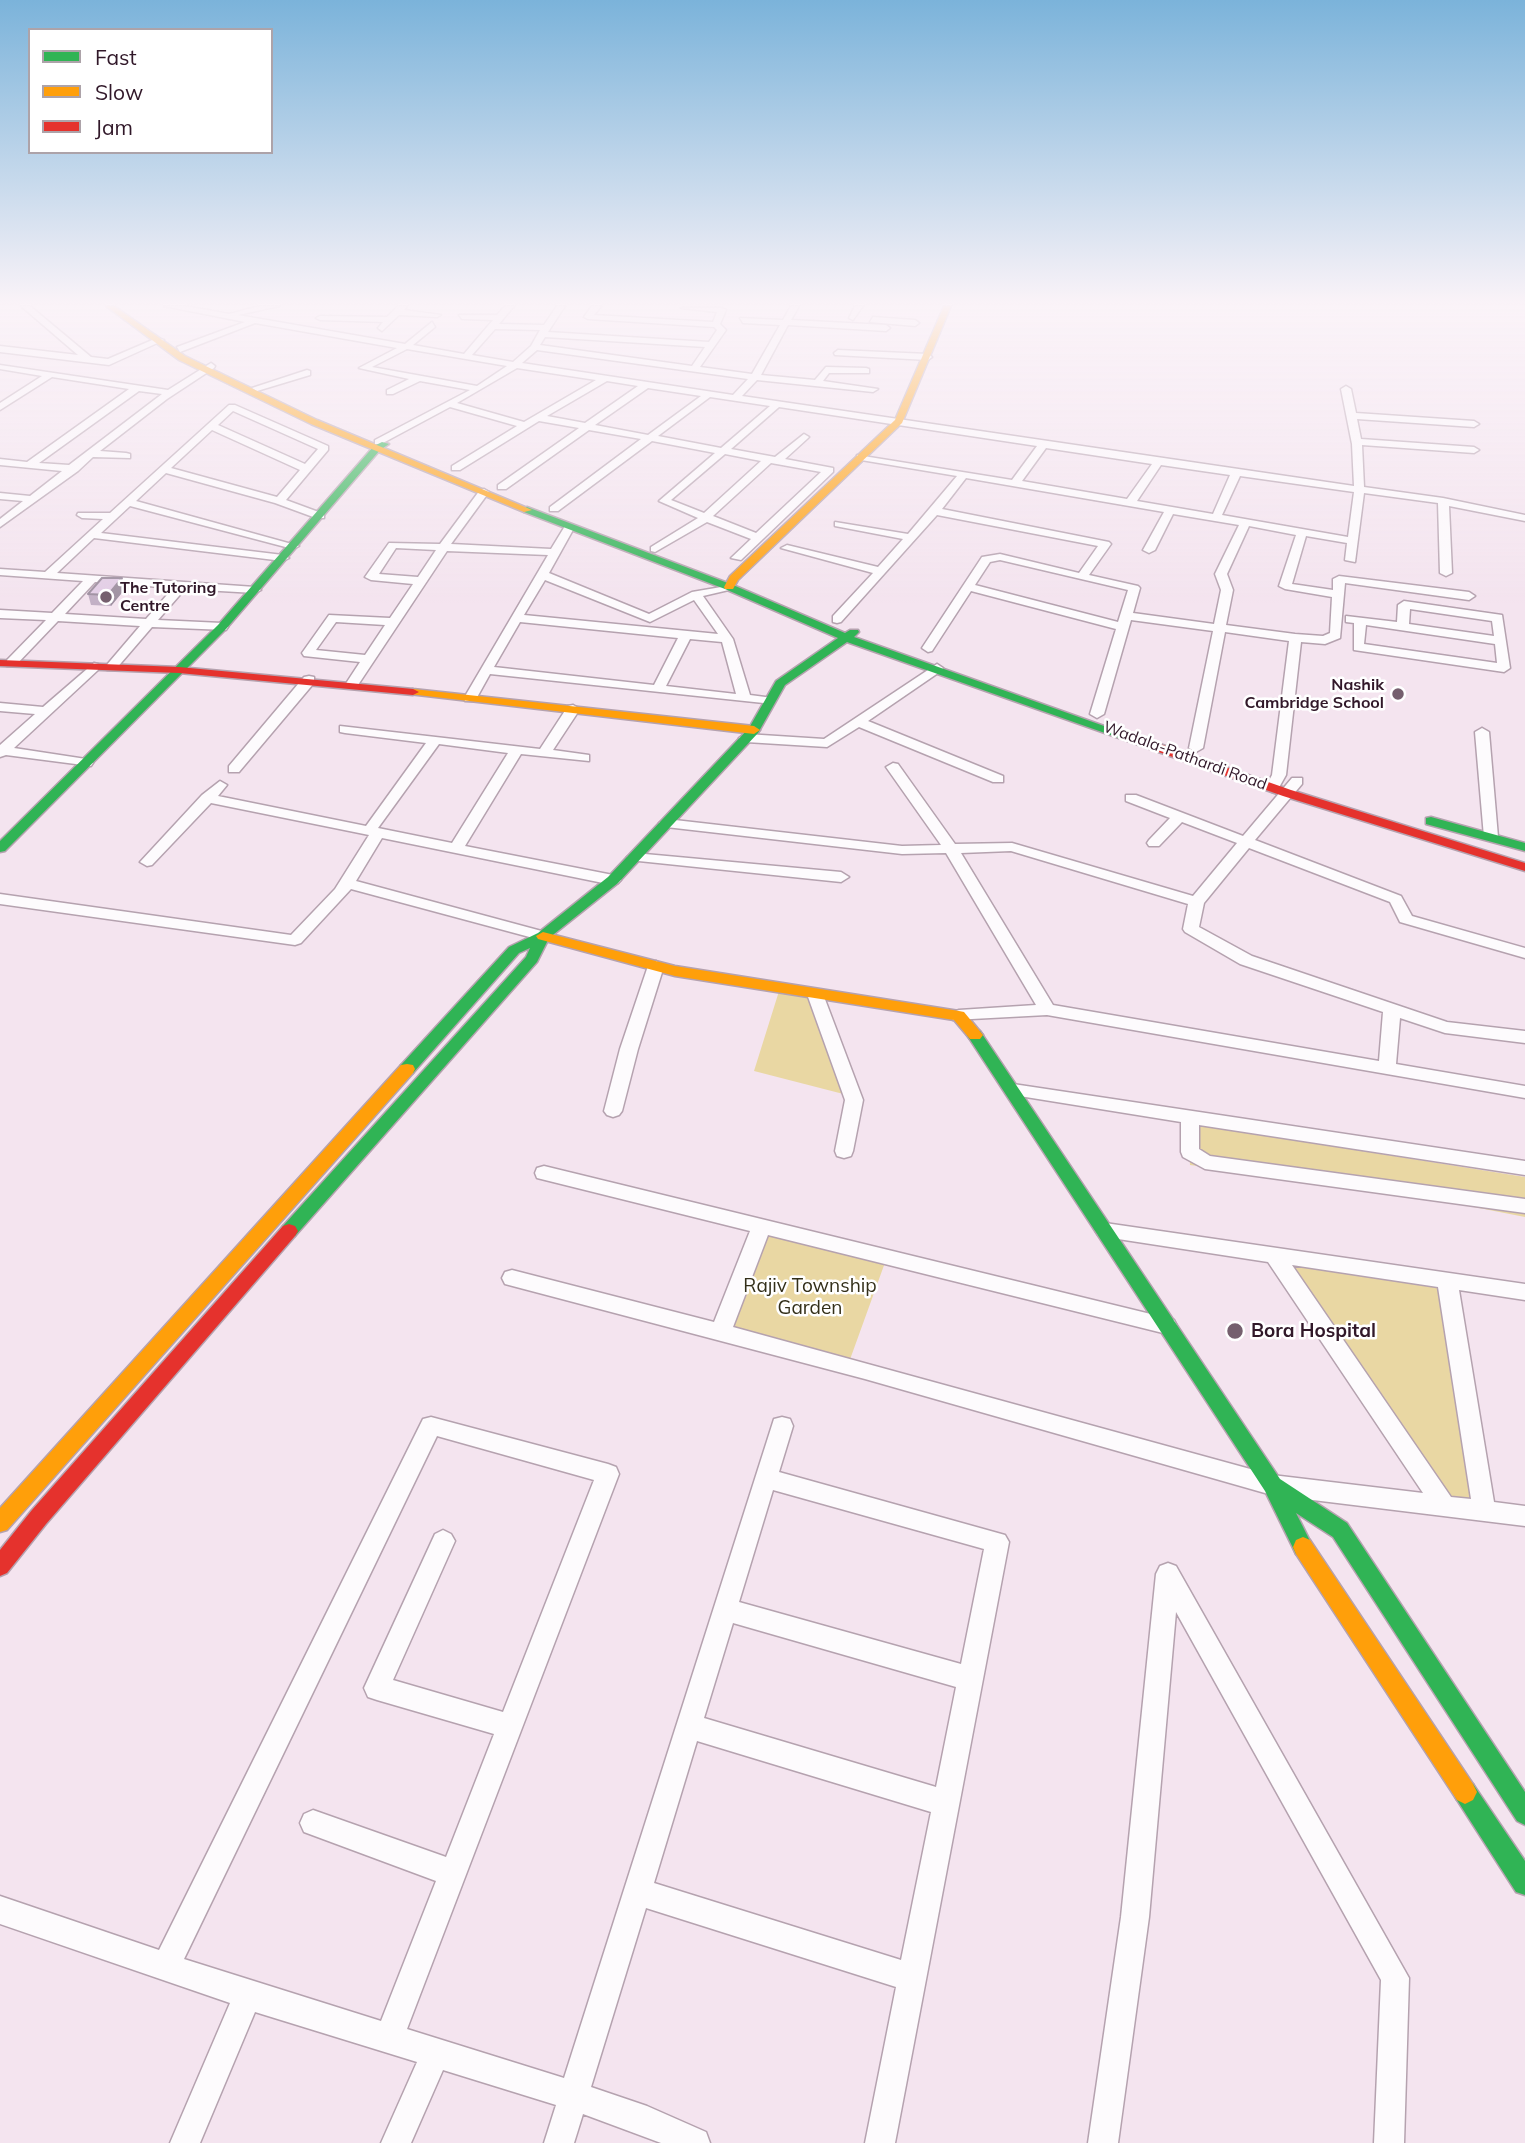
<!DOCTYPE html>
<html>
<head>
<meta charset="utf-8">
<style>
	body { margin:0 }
	#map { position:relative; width:1525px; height:2143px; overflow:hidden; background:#f4e4ef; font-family:Mulish,sans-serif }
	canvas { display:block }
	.legend { position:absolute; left:28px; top:28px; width:245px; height:126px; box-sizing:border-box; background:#fff; border:2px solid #ada3a9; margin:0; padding:9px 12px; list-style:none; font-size:21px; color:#311829 }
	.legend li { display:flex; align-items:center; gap:14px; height:35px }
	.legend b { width:35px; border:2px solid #ada3a9 }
</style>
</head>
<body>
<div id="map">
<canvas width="1525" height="2143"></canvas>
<ul class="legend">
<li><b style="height:9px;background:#30b455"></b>Fast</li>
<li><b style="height:9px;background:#ff9f0a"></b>Slow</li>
<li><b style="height:9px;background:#e5322d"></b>Jam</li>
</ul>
</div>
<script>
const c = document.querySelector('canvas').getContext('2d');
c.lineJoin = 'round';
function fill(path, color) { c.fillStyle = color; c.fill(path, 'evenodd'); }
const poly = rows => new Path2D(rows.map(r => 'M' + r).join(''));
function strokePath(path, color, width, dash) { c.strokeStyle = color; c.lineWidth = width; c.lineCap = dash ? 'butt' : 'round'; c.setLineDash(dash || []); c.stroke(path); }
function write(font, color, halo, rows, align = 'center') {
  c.font = font + ' Mulish,sans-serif'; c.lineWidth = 5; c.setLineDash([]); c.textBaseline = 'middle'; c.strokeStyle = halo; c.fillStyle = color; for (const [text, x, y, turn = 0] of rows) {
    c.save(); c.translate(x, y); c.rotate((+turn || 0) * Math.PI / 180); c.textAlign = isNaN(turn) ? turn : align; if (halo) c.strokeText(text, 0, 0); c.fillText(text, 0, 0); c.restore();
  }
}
fill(poly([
	[780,988,815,994,855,1097,754,1071],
	[1188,1123,1525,1177,1525,1217,1397,1192,1190,1165],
	[762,1226,887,1257,848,1365,721,1332],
	[1275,1256,1447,1281,1484,1511,1444,1505]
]), '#e9d7a3');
const street = poly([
	[21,306,30,306,91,357,108,359,157,338,164,340,109,365,0,352,0,346,78,355,21,306],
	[164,306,185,306,229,314,260,306,279,306,238,315,405,344,432,322,435,327,413,345,464,354,493,320,462,319,459,315,497,315,505,306,514,306,499,324,544,325,557,306,565,306,548,332,709,342,717,330,714,327,588,319,584,317,592,306,601,306,594,315,713,322,717,312,681,308,722,308,726,310,720,324,726,330,700,367,752,374,780,325,743,323,740,318,783,320,791,306,799,306,791,320,886,325,890,328,886,331,788,325,761,375,815,380,826,367,866,368,869,369,869,373,829,373,823,381,878,389,873,392,757,380,742,396,1354,486,1352,444,1341,389,1346,386,1351,389,1356,413,1474,421,1479,424,1474,427,1357,419,1361,439,1474,447,1479,450,1474,453,1362,445,1364,487,1443,498,1525,515,1525,521,1449,506,1452,573,1446,576,1440,573,1438,503,1364,493,1355,562,1345,560,1347,543,1306,536,1292,584,1333,590,1333,579,1339,576,1469,592,1475,596,1469,600,1345,583,1340,638,1325,644,1301,642,1286,775,1277,791,1272,792,1265,788,1272,775,1289,641,1225,632,1203,748,1196,752,1189,748,1213,631,1131,620,1104,714,1097,718,1090,714,1116,629,971,591,932,651,928,652,922,648,982,557,1000,554,1079,573,1098,546,937,515,841,622,837,623,833,622,833,616,873,573,781,548,787,545,878,567,903,539,835,526,835,522,908,534,957,476,861,460,857,459,857,455,1012,480,1037,446,779,407,731,449,775,457,804,434,809,437,807,439,785,459,833,468,833,472,741,560,731,558,751,539,707,522,655,552,651,551,651,547,698,518,659,501,715,453,652,441,558,511,550,511,550,507,641,439,589,430,506,489,498,489,498,485,579,428,539,421,460,470,452,470,452,466,517,426,450,407,381,444,375,444,375,440,470,390,420,381,393,394,387,394,387,390,409,379,359,368,397,348,255,323,180,352,177,347,245,322,164,306],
	[495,329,540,330,531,346,513,362,472,355,495,329],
	[545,337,705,347,692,366,540,345,545,337],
	[407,349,507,366,477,386,372,367,407,349],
	[537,350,748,379,733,395,522,363,537,350],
	[517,368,596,380,524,422,457,403,517,368],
	[607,381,638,386,585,423,547,416,607,381],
	[648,388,701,396,648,435,595,425,648,388],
	[710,397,770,406,721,448,658,436,710,397],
	[1046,448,1152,464,1127,499,1022,481,1046,448],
	[725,454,761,461,704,513,671,500,725,454],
	[771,463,821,472,756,533,713,516,771,463],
	[1161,465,1230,475,1213,514,1137,501,1161,465],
	[1240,476,1354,492,1348,537,1222,515,1240,476],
	[966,478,1164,512,1143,550,1149,553,1155,550,1173,514,1239,525,1215,574,1221,590,1214,624,1133,613,1140,588,1138,586,1089,575,1111,544,1109,542,942,509,966,478],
	[1249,526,1296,535,1279,586,1285,589,1332,597,1330,633,1323,636,1295,634,1226,625,1233,590,1227,574,1249,526],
	[1000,560,1128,590,1118,622,975,585,990,562,1000,560],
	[398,306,407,306,404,310,441,315,437,317,399,315,382,331,378,328,383,322,320,320,316,318,320,316,387,317,398,306],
	[855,306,863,306,853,320,849,318,855,306],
	[873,317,915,320,919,323,915,326,870,322,873,317],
	[838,350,928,354,932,357,928,360,835,355,834,353,838,350],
	[211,363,215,366,214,368,167,399,100,451,126,453,130,454,130,458,93,457,78,471,0,527,0,519,23,501,0,499,0,493,30,496,62,471,0,465,0,459,27,462,129,389,52,377,0,410,0,403,42,376,0,369,0,365,168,390,211,363],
	[139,391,162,394,69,465,39,463,139,391],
	[307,370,310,371,310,375,257,391,252,388,307,370],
	[229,405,235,405,328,446,328,450,286,500,324,514,324,518,316,518,275,503,166,473,136,501,299,546,293,549,130,506,101,533,283,555,289,558,283,561,94,538,57,573,255,587,261,590,255,593,185,589,158,620,222,623,228,627,226,630,152,627,115,670,107,670,105,667,140,626,58,621,15,666,7,666,7,660,46,620,0,618,0,610,52,613,83,581,0,575,0,569,45,572,103,519,82,518,77,515,78,513,110,513,229,405],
	[233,411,318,449,305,464,218,425,233,411],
	[212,430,300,470,277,497,171,468,212,430],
	[95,582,173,588,146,619,65,614,95,582],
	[484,489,489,492,451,544,551,549,565,526,573,526,574,528,549,573,649,614,692,592,733,585,733,589,703,596,733,639,750,695,773,698,773,704,490,674,475,701,465,701,464,698,548,555,447,551,356,688,346,688,345,685,360,662,304,656,302,653,329,615,390,618,413,584,371,580,365,577,389,543,440,544,480,490,484,489],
	[396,548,436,550,418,577,379,574,396,548],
	[545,580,650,622,694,600,718,634,524,615,545,580],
	[336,622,385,625,365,655,316,650,336,622],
	[520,622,678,638,654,685,494,667,520,622],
	[690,639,722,642,736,694,666,686,690,639],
	[1404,601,1502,615,1510,668,1504,672,1354,650,1354,623,1346,622,1346,616,1397,622,1398,605,1404,601],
	[1410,609,1492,621,1494,636,1409,624,1410,609],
	[1366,625,1495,644,1497,663,1364,644,1366,625],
	[94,663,98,664,98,670,14,748,86,759,93,763,91,766,6,755,0,757,0,745,35,714,0,711,0,703,43,707,94,663],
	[937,664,943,668,941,671,868,721,1003,776,1003,782,993,782,859,727,827,747,746,742,739,738,746,734,824,739,937,664],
	[309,676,314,677,314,683,239,772,229,772,229,766,304,677,309,676],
	[573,705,580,709,553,750,589,755,589,761,521,754,465,846,613,875,618,877,621,880,618,883,613,885,382,838,356,881,549,933,551,936,549,939,537,939,351,889,301,943,295,945,0,904,0,894,291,935,335,889,369,835,211,803,152,865,147,866,140,862,202,795,220,781,227,785,218,796,366,826,426,743,345,733,340,732,340,726,540,749,568,706,573,705],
	[439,744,508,753,452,843,378,828,439,744],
	[1482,728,1489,732,1498,837,1491,841,1484,837,1475,732,1482,728],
	[893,763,898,764,955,844,1012,843,1193,896,1237,843,1182,822,1159,846,1149,846,1147,843,1149,840,1170,818,1126,801,1126,795,1136,795,1243,836,1292,778,1302,778,1302,784,1255,840,1401,896,1412,916,1525,948,1525,958,1400,922,1390,902,1249,848,1204,903,1199,927,1252,956,1447,1022,1525,1031,1525,1043,1445,1033,1400,1018,1396,1064,1525,1086,1525,1098,1047,1015,953,1020,951,1016,953,1012,959,1010,1036,1005,946,853,902,854,666,827,659,823,666,819,902,846,941,845,886,767,893,763],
	[1011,851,1188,904,1183,929,1185,932,1240,964,1383,1012,1379,1061,1053,1005,961,853,1011,851],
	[634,853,841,872,849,877,841,882,629,860,627,857,634,853],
	[656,961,664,966,638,1049,622,1111,619,1115,613,1117,607,1115,604,1111,620,1049,648,966,656,961],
	[815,989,823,994,863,1100,853,1151,851,1156,844,1158,837,1156,835,1151,845,1100,807,994,815,989],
	[1013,1084,1525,1161,1525,1175,1199,1125,1199,1149,1210,1156,1525,1199,1525,1213,1205,1169,1183,1157,1181,1152,1181,1122,1007,1094,1004,1090,1007,1086,1013,1084],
	[544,1166,1167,1318,1174,1320,1177,1326,1174,1332,1167,1334,768,1235,733,1327,1272,1475,1423,1493,1268,1262,1105,1237,1098,1235,1095,1230,1098,1225,1105,1223,1525,1284,1525,1300,1459,1290,1494,1502,1525,1506,1525,1526,1272,1495,865,1379,505,1284,502,1278,505,1272,512,1270,714,1322,750,1231,537,1178,535,1173,537,1168,544,1166],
	[1292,1265,1438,1287,1471,1499,1451,1497,1292,1265],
	[431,1417,608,1464,616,1467,619,1474,407,2029,564,2078,774,1419,782,1417,790,1419,793,1426,779,1472,1005,1535,1009,1542,895,2143,865,2143,896,1987,646,1908,591,2087,647,2106,706,2132,710,2143,661,2143,583,2114,574,2143,544,2143,556,2105,443,2070,411,2143,381,2143,417,2062,255,2012,200,2143,170,2143,230,2003,0,1924,0,1896,159,1950,423,1419,431,1417],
	[437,1436,594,1480,503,1712,393,1680,455,1541,451,1534,443,1530,435,1534,364,1688,368,1697,377,1700,494,1734,446,1857,313,1810,304,1814,300,1823,304,1832,436,1881,381,2021,184,1959,437,1436],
	[773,1490,984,1549,961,1664,739,1602,773,1490],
	[733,1623,956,1687,936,1787,704,1718,733,1623],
	[697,1741,931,1812,901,1960,654,1883,697,1741],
	[1168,1563,1176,1566,1409,1978,1404,2143,1374,2143,1381,1980,1176,1612,1149,1917,1118,2143,1088,2143,1121,1917,1156,1574,1160,1566,1168,1563]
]);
const fast = poly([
	[382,442,389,444,380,450,226,629,5,851,0,852,0,841,218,625,374,446,382,442],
	[527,507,733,585,845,633,850,630,858,630,859,632,854,637,1163,747,1161,750,1153,750,847,642,785,685,758,733,618,883,549,938,537,962,295,1236,283,1236,280,1231,283,1226,526,957,530,948,519,953,413,1073,401,1073,399,1069,401,1065,509,947,538,933,608,877,749,728,776,681,838,638,725,589,524,512,522,510,527,507],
	[1431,817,1525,843,1525,851,1426,824,1426,818,1431,817],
	[975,1030,980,1031,1280,1479,1347,1523,1525,1792,1525,1825,1517,1821,1333,1537,1296,1513,1313,1547,1310,1554,1303,1557,1296,1554,1265,1491,967,1035,975,1030],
	[1465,1780,1473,1784,1525,1861,1525,1895,1516,1892,1457,1800,1453,1792,1457,1784,1465,1780]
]);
const slow = poly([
	[106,306,114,306,185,356,317,420,532,510,524,512,311,424,179,360,106,306],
	[944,306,951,306,902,423,738,580,733,589,725,589,724,587,730,576,895,420,944,306],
	[413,689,754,726,760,730,754,734,409,694,409,690,413,689],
	[543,932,675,966,959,1011,964,1012,983,1035,980,1039,970,1039,954,1020,675,976,538,939,536,936,543,932],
	[407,1064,413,1065,415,1069,413,1073,7,1530,0,1532,0,1508,401,1065,407,1064],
	[1303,1537,1310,1540,1473,1784,1477,1792,1473,1800,1465,1804,1457,1800,1296,1554,1293,1547,1296,1540,1303,1537]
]);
const jam = poly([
	[0,660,179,667,413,689,419,692,413,695,179,673,0,666,0,660],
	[1157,743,1291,790,1525,863,1525,871,1283,796,1153,750,1153,744,1157,743],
	[289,1224,295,1226,298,1231,295,1236,46,1524,7,1573,0,1576,0,1550,32,1510,283,1226,289,1224]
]);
strokePath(street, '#b5a2af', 3);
strokePath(fast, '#b5a2af', 3);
strokePath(slow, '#b5a2af', 3);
strokePath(jam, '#b5a2af', 3);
fill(street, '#fdfbfd');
fill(fast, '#30b455');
fill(slow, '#ff9f0a');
fill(jam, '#e5322d');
fill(poly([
	[125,589,111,606,91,605,88,594]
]), '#c2b0c5');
fill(poly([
	[122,578,125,589,111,606,108,595]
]), '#9e90a0');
const building = poly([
	[102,578,122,578,108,595,88,594,102,578]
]);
fill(building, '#e2cde5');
strokePath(building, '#9e90a0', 2);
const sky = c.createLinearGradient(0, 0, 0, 606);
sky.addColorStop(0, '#7bb3da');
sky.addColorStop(0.5, '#faf3f8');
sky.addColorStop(1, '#faf3f800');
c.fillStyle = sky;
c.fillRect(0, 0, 1525, 606);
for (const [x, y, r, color] of [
	[106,597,7,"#755f6e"],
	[1398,694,7,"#755f6e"],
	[1235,1331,9,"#755f6e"]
]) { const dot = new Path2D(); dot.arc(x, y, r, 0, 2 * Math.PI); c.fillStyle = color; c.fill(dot); strokePath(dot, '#fff', 2.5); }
write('bold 16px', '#311829', '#fff', [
	["The Tutoring",120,588],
	["Centre",120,606],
	["Nashik",1384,685,"right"],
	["Cambridge School",1384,703,"right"]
], 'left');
write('16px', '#311829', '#fff', [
	["Wadala-Pathardi Road",1185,756,20]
]);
write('19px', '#332f19', '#fff', [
	["Rajiv Township",810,1286],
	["Garden",810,1308]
]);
write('bold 19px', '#311829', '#fff', [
	["Bora Hospital",1251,1331]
], 'left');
</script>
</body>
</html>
